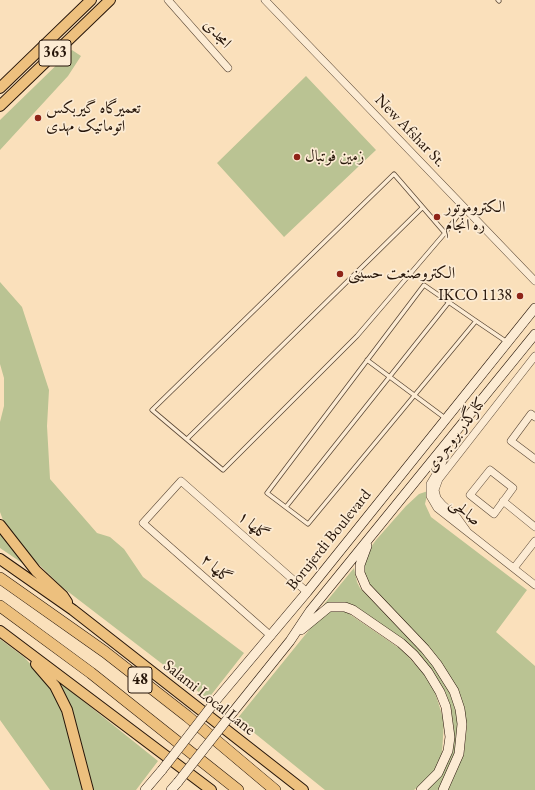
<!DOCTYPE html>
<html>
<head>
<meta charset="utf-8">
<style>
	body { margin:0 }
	canvas { display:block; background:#fae0bb }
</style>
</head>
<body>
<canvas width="535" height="790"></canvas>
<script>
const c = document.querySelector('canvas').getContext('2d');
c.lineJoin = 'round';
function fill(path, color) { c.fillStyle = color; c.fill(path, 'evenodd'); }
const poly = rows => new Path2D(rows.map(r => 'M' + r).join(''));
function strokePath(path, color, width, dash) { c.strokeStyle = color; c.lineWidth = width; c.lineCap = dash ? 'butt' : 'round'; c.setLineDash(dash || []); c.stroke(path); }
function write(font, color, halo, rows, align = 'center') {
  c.font = font + ' "EB Garamond",Amiri,serif'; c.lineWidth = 3.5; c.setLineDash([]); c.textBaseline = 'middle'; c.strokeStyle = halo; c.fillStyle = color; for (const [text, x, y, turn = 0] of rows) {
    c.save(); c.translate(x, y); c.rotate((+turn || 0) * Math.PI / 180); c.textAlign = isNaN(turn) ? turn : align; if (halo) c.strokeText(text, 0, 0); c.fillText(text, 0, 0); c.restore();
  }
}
fill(poly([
	[72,50,81,56,68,76,0,150,0,120],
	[306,76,376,150,284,237,217,163],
	[0,282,22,307,49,390,47,426,50,479,97,533,110,537,124,549,143,577,244,653,208,699,62,587,19,545,3,520,0,512,0,422,4,406,4,378,0,364],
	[428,491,425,504,431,517,527,590,496,632,535,666,535,790,448,790,464,753,467,725,464,710,440,661,414,631,371,589,363,571,366,554,376,540,406,506,419,494],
	[0,533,12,549,31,569,0,548],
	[354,568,357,582,360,588,426,655,445,682,452,699,458,720,455,755,439,790,426,790,454,738,454,729,451,710,442,687,434,674,410,645,358,608,351,604,335,602,321,608],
	[330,611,345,611,402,650,426,676,434,689,444,721,442,753,440,762,433,773,414,790,325,790,237,719,318,619],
	[0,639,24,657,35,669,48,683,61,703,85,790,50,790,0,720],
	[52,676,158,761,136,790,91,790]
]), '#bac393');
const service = poly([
	[498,0,499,1],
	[445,233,394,174,152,410,223,470,357,336,445,233,464,207],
	[476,321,308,524,267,493,424,285,476,321,507,342],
	[367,360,445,418],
	[187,439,422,208],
	[286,507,449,302]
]);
const minor = poly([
	[168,0,228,68],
	[265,0,535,281],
	[535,417,531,414,511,441,535,459],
	[450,441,442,464,430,484,430,496,437,508,535,585],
	[490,470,513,488,494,514,470,495,490,470],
	[503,501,535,527],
	[467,531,457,517,443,505,437,498,435,490,439,479,535,356],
	[514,568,535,541],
	[271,636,143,523,181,481,307,592]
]);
const secondary = poly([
	[367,546,360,565,360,573,366,587,425,649,437,664,454,691,460,709,462,724,459,754,443,790],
	[301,630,329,607,345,607,353,610,401,643,414,655,428,672,440,692,446,707,450,737,448,751,438,773,421,790],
	[217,699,307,592,535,308],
	[233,712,290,641,310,611,535,334],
	[145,790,162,770],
	[171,790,178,782]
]);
const primary = poly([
	[0,88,91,0],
	[0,106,110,0],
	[0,525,36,571,63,596,67,602],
	[0,559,73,610,303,790],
	[0,631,211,790],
	[36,664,55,686,67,710,88,790]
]);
const trunk = poly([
	[0,578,105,652,187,716,275,790],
	[0,606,91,673,238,790]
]);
strokePath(service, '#5b4836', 5);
strokePath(minor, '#5b4836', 8);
strokePath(secondary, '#261509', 10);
strokePath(primary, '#261509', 12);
strokePath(trunk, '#261509', 12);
strokePath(service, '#fcebd3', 3.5);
strokePath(minor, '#fcebd3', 7);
strokePath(secondary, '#fcebd3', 9);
strokePath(primary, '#edc07e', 10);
strokePath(trunk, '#edc07e', 11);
const secondaryBridge = poly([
	[162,770,217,699],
	[178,782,233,712]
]);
strokePath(secondaryBridge, '#261509', 10, []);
strokePath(secondaryBridge, '#fcebd3', 9);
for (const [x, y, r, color] of [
	[38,118,4,"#8f2418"],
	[297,157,4,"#8f2418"],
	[437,217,4,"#8f2418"],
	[340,274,4,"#8f2418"],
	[520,296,4,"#8f2418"]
]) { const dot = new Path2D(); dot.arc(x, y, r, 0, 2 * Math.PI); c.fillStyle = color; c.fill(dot); strokePath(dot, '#fcebd3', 1.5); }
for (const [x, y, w] of [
	[55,53,32],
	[140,680,24]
]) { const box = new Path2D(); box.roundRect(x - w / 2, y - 13, w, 26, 3); c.fillStyle = '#fcebd3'; c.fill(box); strokePath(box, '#261509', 1); }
write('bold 15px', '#261509', null, [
	["363",55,53],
	["48",140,680]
]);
write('16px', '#261509', '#fcebd3', [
	["امجدی",217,34,48],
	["New Afshar St.",410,131,46],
	["کنارگذر بروجردی",456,435,-53],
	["صالحی",465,512,39],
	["گلها ۱",253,526,41],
	["Borujerdi Boulevard",329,540,-51],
	["گلها ۲",216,569,42],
	["Salami Local Lane",209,698,38]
]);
write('16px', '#261509', '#fcebd3', [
	["تعمیرگاه گیربکس",46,109],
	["اتوماتیک مهدی",46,127],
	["زمین فوتبال",305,157],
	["الکتروموتور",445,208],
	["ره انجام",445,226],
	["الکتروصنعت حسینی",348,274],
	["IKCO 1138",512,296,"right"]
], 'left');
</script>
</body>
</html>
